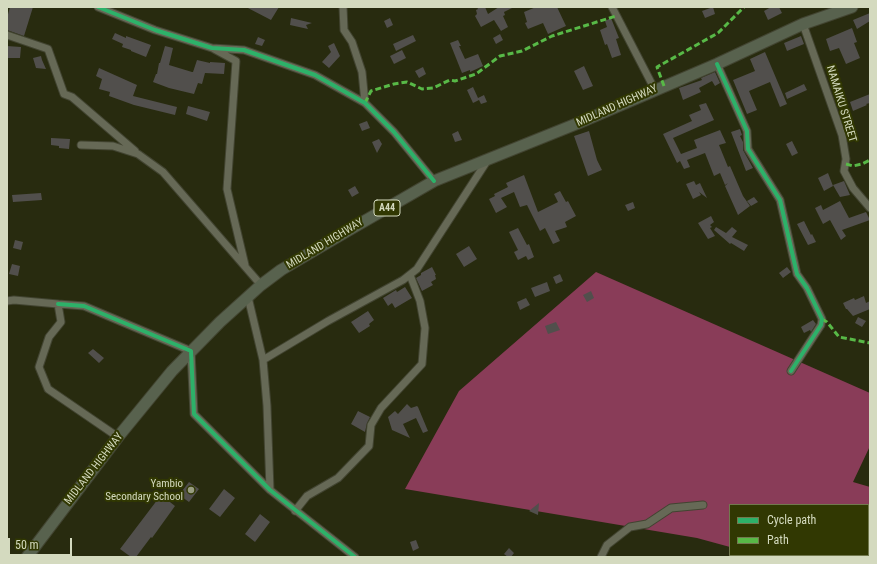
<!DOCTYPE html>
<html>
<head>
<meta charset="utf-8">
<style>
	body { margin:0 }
	#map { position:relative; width:877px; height:564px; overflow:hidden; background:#282b0f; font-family:"Roboto Condensed",sans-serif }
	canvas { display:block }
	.frame { position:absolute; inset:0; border:8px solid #d4dabf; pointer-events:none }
	.legend { position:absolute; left:729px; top:504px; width:140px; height:52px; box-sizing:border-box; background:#313802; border:1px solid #72794e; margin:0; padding:5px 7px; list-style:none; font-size:12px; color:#d4dabf }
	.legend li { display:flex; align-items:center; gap:8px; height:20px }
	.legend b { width:20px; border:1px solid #72794e }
	.scale { position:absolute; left:8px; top:538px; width:64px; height:18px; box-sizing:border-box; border:2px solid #d4dabf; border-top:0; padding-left:5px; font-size:12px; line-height:14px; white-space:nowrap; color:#d4dabf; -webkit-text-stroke:3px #313802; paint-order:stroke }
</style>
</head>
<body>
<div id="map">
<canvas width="877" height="564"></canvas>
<div class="frame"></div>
<ul class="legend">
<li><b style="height:5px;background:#2db169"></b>Cycle path</li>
<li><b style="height:5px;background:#58b947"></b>Path</li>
</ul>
<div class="scale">50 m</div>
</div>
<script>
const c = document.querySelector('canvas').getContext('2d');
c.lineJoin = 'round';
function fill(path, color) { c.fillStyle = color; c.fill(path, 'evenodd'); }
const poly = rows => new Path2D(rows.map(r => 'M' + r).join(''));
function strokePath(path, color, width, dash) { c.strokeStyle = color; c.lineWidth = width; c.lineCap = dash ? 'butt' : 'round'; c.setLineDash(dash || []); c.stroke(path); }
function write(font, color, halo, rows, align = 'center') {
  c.font = font + ' "Roboto Condensed",sans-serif'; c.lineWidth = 4; c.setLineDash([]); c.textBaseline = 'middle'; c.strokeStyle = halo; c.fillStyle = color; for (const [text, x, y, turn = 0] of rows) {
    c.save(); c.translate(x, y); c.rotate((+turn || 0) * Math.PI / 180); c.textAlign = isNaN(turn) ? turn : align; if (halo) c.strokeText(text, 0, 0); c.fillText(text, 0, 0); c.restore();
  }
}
fill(poly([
	[596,272,870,393,870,446,853,482,870,487,870,557,768,557,761,555,868,555,868,505,730,505,730,547,697,538,405,489,459,391]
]), '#893c58');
fill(poly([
	[10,7,33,7,24,36,7,30,7,18],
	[246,7,279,7,271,20],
	[477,7,485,7,488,14,499,7,514,7,504,12,505,15,503,16,508,27,501,31,494,20,481,27,475,16,477,14,476,10,478,9],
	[536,7,557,7,566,26,548,34,543,23,528,29,525,23,527,22,524,12],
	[713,7,715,14,705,18,702,11],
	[771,7,779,7,782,13,768,20,764,11],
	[870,13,870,21,857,29,853,20],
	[291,18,312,23,306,25,308,29,290,25],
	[390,18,393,25,387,28,384,21],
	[611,18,619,38,616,39,621,55,612,58,607,44,605,45,600,30,607,27,605,21],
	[852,28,857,42,854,43,860,58,846,64,839,48,830,51,826,39],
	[115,33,126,38,126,36,151,45,146,57,131,51,131,50,122,47,123,44,112,39],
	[500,34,503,40,496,44,493,38],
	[413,35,416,41,396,51,393,44],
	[801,36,804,44,787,51,784,43],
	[258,37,265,40,262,46,255,44],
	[458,40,461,46,459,46,465,59,478,54,483,66,470,72,470,70,462,73,450,43],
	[334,43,340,56,329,68,322,62,331,52,328,46],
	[7,46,21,47,20,58,7,58],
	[165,46,173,48,169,65,192,72,193,72,197,60,210,63,210,62,225,63,224,74,205,73,202,84,198,83,194,94,169,88,153,82,156,74,157,74,159,63,160,63],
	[402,50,406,58,394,64,390,56],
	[765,52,787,104,780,107,770,82,749,91,757,110,747,114,733,80,755,71,750,59],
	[41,56,42,60,46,69,36,68,33,58],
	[584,66,593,86,583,90,574,71],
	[423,67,426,74,419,78,415,71],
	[99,68,137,85,133,96,177,107,175,115,134,105,109,96,110,92,99,89,102,79,96,76],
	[715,72,720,83,715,86,712,81,699,88,701,92,683,100,679,88,702,80,701,78],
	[804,84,807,90,787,99,785,93],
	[473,87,478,98,484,95,487,102,481,104,479,100,473,103,467,90],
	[870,94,870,103,866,104,867,105,853,111,850,102],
	[706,103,714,120,673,138,681,154,697,148,694,140,720,130,726,143,719,145,728,167,730,166,743,196,750,206,738,215,725,186,728,183,725,185,720,173,714,176,705,153,687,160,690,167,684,169,680,161,677,163,663,134,692,121,689,115,701,110,699,105],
	[188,106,210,112,207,121,186,114],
	[367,121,370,128,362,131,359,124],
	[740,129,742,135,740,136,743,142,743,150,753,168,746,171,731,132],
	[458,131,462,140,455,142,452,134],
	[589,131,597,160,602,170,588,176,574,136],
	[51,138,70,139,69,149,59,148,59,146,51,145],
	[379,139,382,144,377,153,372,142],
	[792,141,798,153,792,156,786,144],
	[828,173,833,186,824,191,818,178],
	[524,175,538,212,558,202,554,194,560,191,566,202,568,201,576,216,565,222,567,227,555,231,560,241,553,244,545,228,540,231,527,205,520,207,514,192,501,198,507,207,496,213,489,199,495,196,494,194,508,187,506,183],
	[694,181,696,185,700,183,707,198,699,192,701,195,693,199,686,184],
	[844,181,850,195,840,197,833,185],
	[355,186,359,193,352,197,348,190],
	[41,193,42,200,13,202,12,195],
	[754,197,758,202,751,206,747,201],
	[840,201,849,218,866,212,870,220,842,230,846,236,841,240,830,220,823,224,815,208,821,205,823,210],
	[633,202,635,208,628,211,625,205],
	[711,216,714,222,710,225,712,227,710,228,715,236,708,239,698,223],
	[804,221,811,235,812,234,816,242,808,245,797,224],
	[716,227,726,233,732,227,737,231,732,237,748,245,744,251,731,243,730,244,714,230],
	[518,228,527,245,529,244,534,257,528,260,526,256,518,260,514,252,518,250,509,232],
	[15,240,23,242,21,250,13,248],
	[469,246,477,259,464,267,456,254],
	[12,264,20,266,18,276,9,274],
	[432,267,436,275,435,275,436,279,431,282,433,285,422,291,416,278,421,275,421,273],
	[787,267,791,272,783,278,779,273],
	[560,274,563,281,556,284,553,277],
	[547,282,550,291,535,297,531,288],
	[405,287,412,298,395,308,392,303,388,306,383,298,396,290,397,292],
	[591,291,594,298,587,302,583,295],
	[864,296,866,303,870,301,870,309,853,316,847,309,846,309,843,303,854,298,855,300],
	[526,298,530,305,520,310,517,302],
	[368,311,374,320,369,324,370,326,359,333,351,322],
	[858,317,866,321,862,327,855,323],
	[813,320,816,324,811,332,810,330,804,333,801,327],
	[556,322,560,330,548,334,545,326],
	[93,349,104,358,99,363,88,353],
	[407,404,411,408,417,406,418,407,428,431,423,433,416,418,403,424,410,438,392,430,388,417,395,411,398,414],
	[358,411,370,417,367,423,365,432,351,424],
	[189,482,199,489,189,502,179,495],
	[224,489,235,498,220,517,209,509],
	[161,495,175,506,152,538,151,537,136,557,131,557,120,549],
	[539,503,538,515,529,511],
	[260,514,270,522,255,542,245,534],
	[416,540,419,548,413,551,410,542],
	[509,548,514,553,511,557,508,557,504,554]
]), '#514f4c');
const minor = poly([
	[98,7,155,30,212,48,244,50,315,75,365,103,394,132,434,181],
	[343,7,344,30,352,42,362,72,365,103],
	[612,7,655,90],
	[803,24,842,135,846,159,844,171,853,188,870,208],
	[7,35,48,49,64,94,72,97,135,151],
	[214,49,236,61,227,189,245,265],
	[717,64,747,131,748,149,780,200,797,274,807,288,822,319,821,325,791,371],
	[81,145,113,146,138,154,163,172,261,285],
	[248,297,263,360,328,321,403,280,417,269,487,161],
	[7,301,14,300,58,304,61,322,49,337,39,367,48,389,118,437],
	[58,304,84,306,191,351,194,414,270,490,355,557],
	[263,360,267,406,270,490],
	[295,511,307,496,338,478,369,446,371,425,381,408,422,364,425,328,420,301,410,275],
	[601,557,607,545,630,527,647,524,671,508,703,505]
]);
const primary = poly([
	[27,557,118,437,172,371,220,322,261,285,281,270,349,230,434,181,581,122,717,64,803,24,852,7]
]);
strokePath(minor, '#424431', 9);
strokePath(primary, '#424431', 13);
strokePath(minor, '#666956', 7);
strokePath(primary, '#58624e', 11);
strokePath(poly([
	[664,86,657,67,718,33,744,7],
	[365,103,371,91,394,84,407,82,422,89,433,88,450,80,455,81,476,74,500,56,522,51,552,36,616,16],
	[846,164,853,166,862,164,870,160],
	[822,319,827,322,839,337,870,343]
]), '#58b947', 3, [6, 3]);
strokePath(poly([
	[98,7,155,30,212,48,244,50,315,75,365,103,394,132,434,181],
	[717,64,747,131,748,149,780,200,797,274,807,288,822,319,821,325,791,371],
	[58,304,84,306,191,351,194,414,270,490,355,557]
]), '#2db169', 4);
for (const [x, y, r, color] of [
	[191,490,4,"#989d81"]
]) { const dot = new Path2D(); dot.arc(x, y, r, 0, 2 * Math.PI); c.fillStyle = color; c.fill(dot); strokePath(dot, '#313802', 1.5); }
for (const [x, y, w] of [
	[387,208,26]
]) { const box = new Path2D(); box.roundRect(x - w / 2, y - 8, w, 16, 3); c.fillStyle = '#313802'; c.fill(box); strokePath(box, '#d4dabf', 1); }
write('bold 10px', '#d4dabf', null, [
	["A44",387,208]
]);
write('11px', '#d4dabf', '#313802', [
	["NAMAIKU STREET",841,104,73],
	["MIDLAND HIGHWAY",617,106,-24],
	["MIDLAND HIGHWAY",325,244,-31],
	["MIDLAND HIGHWAY",94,469,-52]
]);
write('11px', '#d4dabf', '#313802', [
	["Yambio",183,484],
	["Secondary School",183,497]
], 'right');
</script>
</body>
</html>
